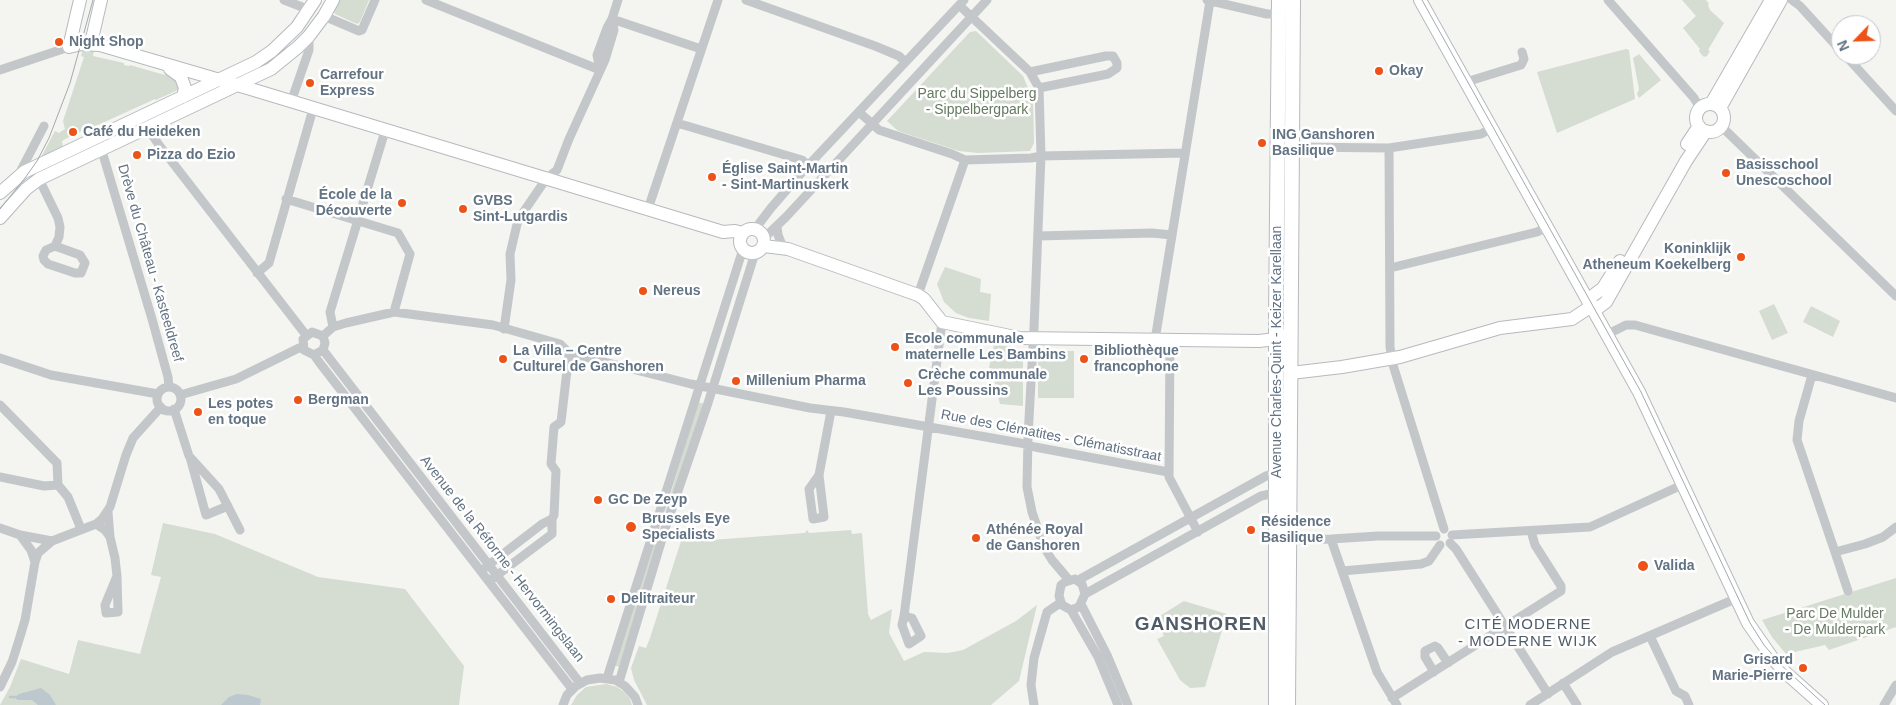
<!DOCTYPE html>
<html>
<head>
<meta charset="utf-8">
<style>
	body { margin:0 }
	#map { position:relative; width:1896px; height:705px; overflow:hidden; background:#f4f5f0; font-family:Arial,sans-serif }
	canvas { display:block }
	.north { position:absolute; left:1831px; top:15px; width:50px; height:50px; box-sizing:border-box; background:#fff; border:1px solid #c0c7cd; border-radius:50%; rotate:246deg; font-size:14px; font-weight:700; line-height:20px; text-align:center; color:#627383 }
	.north::after { content:''; display:block; margin:auto; width:18px; height:22px; background:#ed5218; clip-path:polygon(50% 0,100% 100%,50% 72%,0 100%) }
</style>
</head>
<body>
<div id="map">
<canvas width="1896" height="705"></canvas>
<div class="north">N</div>
</div>
<script>
const c = document.querySelector('canvas').getContext('2d');
c.lineJoin = 'round';
function fill(path, color) { c.fillStyle = color; c.fill(path, 'evenodd'); }
const poly = rows => new Path2D(rows.map(r => 'M' + r).join(''));
function strokePath(path, color, width, dash) { c.strokeStyle = color; c.lineWidth = width; c.lineCap = dash ? 'butt' : 'round'; c.setLineDash(dash || []); c.stroke(path); }
function write(font, color, halo, rows, align = 'center') {
  c.font = font + ' Arial,sans-serif'; c.lineWidth = 5; c.setLineDash([]); c.textBaseline = 'middle'; c.strokeStyle = halo; c.fillStyle = color; for (const [text, x, y, turn = 0] of rows) {
    c.save(); c.translate(x, y); c.rotate((+turn || 0) * Math.PI / 180); c.textAlign = isNaN(turn) ? turn : align; if (halo) c.strokeText(text, 0, 0); c.fillText(text, 0, 0); c.restore();
  }
}
fill(poly([
	[339,0,369,0,360,22,357,24,335,14,334,10],
	[1682,0,1706,0,1709,4,1708,5,1710,10,1724,23,1708,50,1710,51,1707,56,1704,57,1701,54,1699,51,1700,49,1683,28,1696,16],
	[976,31,1023,76,1033,100,1034,143,1030,151,978,153,959,151,898,131,887,121,970,32],
	[83,49,94,50,93,56,124,63,124,65,129,66,130,65,165,75,166,73,176,79,180,89,156,100,155,99,98,125,76,133,62,141,63,147,39,161,55,131,59,133,65,129,63,121,84,57,81,56],
	[1626,49,1629,50,1635,99,1557,133,1537,72],
	[1639,54,1661,80,1639,98,1637,94,1639,89,1633,58],
	[945,267,981,279,980,292,991,294,989,321,969,318,956,313,944,302,937,284],
	[1774,304,1788,333,1772,340,1759,311],
	[1811,306,1840,321,1833,337,1803,322],
	[994,344,1017,348,1023,353,1023,406,1000,404,994,379,996,370,989,368],
	[1051,349,1055,349,1055,351,1074,351,1074,398,1038,398,1038,357,1040,353],
	[698,402,704,404,665,517,664,516],
	[163,523,215,534,318,577,405,589,464,666,459,705,0,705,10,687,21,659,69,674,78,640,140,654,161,577,151,575],
	[807,530,809,533,851,530,852,534,862,533,868,614,871,620,892,609,889,633,904,661,924,652,948,653,963,650,1016,621,1037,605,1019,681,991,705,647,705,634,680,631,668,639,646,646,648,650,638,682,538,698,541,805,533],
	[654,541,658,542,619,667,614,665],
	[1896,578,1896,627,1829,650,1825,645,1786,654,1772,637,1762,620],
	[1184,601,1227,614,1205,687,1190,688,1180,680,1157,639,1164,636,1155,619],
	[606,684,617,687,623,691,630,699,632,705,571,705,577,695,586,687]
]), '#d5dcd1');
fill(poly([
	[41,688,50,695,56,705,38,705,32,700,18,700,15,698,19,694],
	[237,694,248,695,261,699,260,705,221,705,229,697]
]), '#bdc8ce');
strokePath(poly([
	[10,697,18,697]
]), '#bdc8ce', 2.5);
const secondary = poly([
	[1420,0,1639,392,1748,623,1773,659,1786,673,1822,705],
	[91,43,101,0],
	[69,47,82,44,100,45,254,90,723,232,735,231,743,233],
	[69,47,80,0],
	[170,69,181,77,185,88,183,97],
	[1711,104,1771,0],
	'1696 118a14 14 0 1 1 28 0a14 14 0 1 1-28 0Z',
	[1720,108,1781,0],
	[1687,144,1699,126],
	[0,193,24,172,256,62,272,51,297,27,315,0],
	[0,218,26,189,39,179,271,69,298,47,309,36,324,16,333,0],
	'740 241a12 12 0 1 1 24 0a12 12 0 1 1-24 0Z',
	[764,246,788,249,918,295,924,299,942,322,1020,338,1259,341,1276,339,1285,335],
	[1590,307,1598,308,1606,302,1686,161,1706,131],
	[1590,307,1591,297,1603,288,1620,261],
	[1276,339,1291,373,1342,367,1400,357,1500,328,1572,319,1590,307]
]);
const primary = poly([
	[1276,705,1276,320,1279,0],
	[1288,705,1293,0]
]);
strokePath(secondary, '#b6babf', 14);
strokePath(primary, '#b6babe', 16);
strokePath(poly([
	[284,0,310,10],
	[426,0,600,70],
	[746,0,875,46,899,56,905,62],
	[1207,0,1267,14,1279,14],
	[1608,0,1694,98,1700,108],
	[1792,0,1800,6,1841,51],
	[959,5,1030,72,1039,88,1041,156,1034,328,1028,437,1027,487,1032,512,1044,547,1052,560,1069,580],
	[324,16,359,31,362,30,375,0],
	[612,19,701,49],
	[1845,55,1896,111],
	[0,70,69,47],
	[600,70,597,55,607,28,612,19,618,0],
	[1030,72,1106,56,1113,56,1117,63,1117,68,1108,74,1039,88],
	[1466,82,1521,65,1524,59,1522,52],
	[291,102,309,50,309,36],
	[859,112,879,130,952,154,965,160,1031,158,1041,156,1185,153],
	[144,123,159,145,306,335],
	[677,123,802,160,809,166],
	[1721,126,1896,296],
	[1292,147,1389,148,1481,134,1492,128],
	[101,148,152,319,168,377,169,387],
	[1389,148,1390,347,1393,365,1444,529],
	[18,176,44,126],
	[39,179,58,218,60,227,59,237,55,246,46,250,43,256,44,260,48,264,75,273,81,273,85,263,80,255,55,246],
	[286,199,398,233,410,254,394,312],
	[648,209,718,0],
	[777,226,778,235,782,245],
	[755,229,771,208,803,171,964,0],
	[1038,236,1152,233,1172,235],
	[764,238,786,217,987,0],
	[1390,268,1537,232,1547,227],
	[257,273,269,263,313,109],
	[918,295,965,160],
	[333,327,330,312,385,131],
	[504,329,511,280,510,254,518,220,546,179,557,170,569,139,605,60,614,30,612,19],
	[1612,332,1626,325,1635,325,1896,398],
	[323,336,333,327,346,323,394,312,493,325,560,344,569,353,691,384,810,408,844,412,1020,443,1035,447,1168,472],
	[1155,340,1210,1],
	[1170,340,1169,477,1198,532],
	[323,350,580,683],
	[314,355,323,350,325,343,323,336,312,332,303,339,304,350,314,355,319,362,572,689],
	[0,358,51,375,158,394],
	[1812,375,1799,421,1797,440,1835,552,1865,544,1883,537,1896,527],
	'157 399a12 12 0 1 1 24 0a12 12 0 1 1-24 0Z',
	[180,395,236,379,303,346],
	[0,405,57,463,58,485],
	[174,409,189,456,219,489,240,530],
	[190,457,206,515,228,506],
	[819,475,824,517,813,519,809,489,819,475,831,411],
	[0,477,44,486,58,485],
	[58,485,68,497,81,529],
	[96,524,105,530,110,537,108,512],
	[0,528,20,535],
	[1452,535,1590,527,1682,485],
	[110,537,115,558,117,576,118,612,106,613,105,605,117,576],
	[1331,539,1377,672,1397,705],
	[1286,540,1331,539,1378,536,1436,536],
	[52,541,20,535,31,550,35,562,38,553,52,541,96,524,102,519,110,507,126,455,133,438,161,407],
	[1450,543,1456,549,1548,694],
	[1835,552,1848,591],
	[486,567,542,524,552,519],
	[1342,571,1421,564,1429,561,1440,545],
	[492,579,552,534,552,519,554,515,556,471,551,464,554,427,561,422,569,353],
	[1075,579,1082,584,1085,594,1079,607,1071,610,1062,605,1059,596,1061,585,1065,582,1075,579],
	[1079,581,1082,578,1266,476,1279,473],
	[1085,594,1261,496,1279,492],
	[1081,604,1107,655,1128,705],
	[1071,610,1098,657,1118,705],
	[904,616,942,322],
	[904,616,912,618,921,636,909,644,902,625,904,616],
	[1650,636,1676,691,1685,696,1689,705],
	[1434,672,1425,657,1425,651,1435,646,1438,648,1448,663],
	[607,678,743,249],
	[619,682,665,529,708,403,755,253],
	[1563,683,1577,705],
	[0,687,12,662,19,640,25,620,35,562],
	[1392,698,1561,591,1561,586,1535,545,1531,531],
	[563,705,567,695,576,686,587,680,600,678,615,680,625,686,635,697,638,705],
	[1034,705,1031,685,1034,658,1047,612,1060,603],
	[1530,705,1612,652,1735,599],
	[1884,705,1896,685]
]), '#c4c7ca', 9);
strokePath(secondary, '#fff', 12);
strokePath(primary, '#fff', 14);
strokePath(poly([
	[1422,0,1641,392,1750,623,1764,645,1781,665,1825,705],
	[0,209,25,178,37,161,49,138,70,83,93,0]
]), '#a3a9af', 1);
for (const [x, y, r, color] of [
	[59,42,5,"#ed5218"],
	[1379,71,5,"#ed5218"],
	[310,83,5,"#ed5218"],
	[73,132,5,"#ed5218"],
	[1262,143,5,"#ed5218"],
	[137,155,5,"#ed5218"],
	[1726,173,5,"#ed5218"],
	[712,177,5,"#ed5218"],
	[402,203,5,"#ed5218"],
	[463,209,5,"#ed5218"],
	[1741,257,5,"#ed5218"],
	[643,291,5,"#ed5218"],
	[895,347,5,"#ed5218"],
	[503,359,5,"#ed5218"],
	[1084,359,5,"#ed5218"],
	[736,381,5,"#ed5218"],
	[908,383,5,"#ed5218"],
	[298,400,5,"#ed5218"],
	[198,412,5,"#ed5218"],
	[598,500,5,"#ed5218"],
	[631,527,6,"#ed5218"],
	[1251,530,5,"#ed5218"],
	[976,538,5,"#ed5218"],
	[1643,566,6,"#ed5218"],
	[611,599,5,"#ed5218"],
	[1803,668,5,"#ed5218"]
]) { const dot = new Path2D(); dot.arc(x, y, r, 0, 2 * Math.PI); c.fillStyle = color; c.fill(dot); strokePath(dot, '#fff', 2); }
write('bold 14px', '#627383', '#fff', [
	["Night Shop",69,42],
	["Okay",1389,71],
	["Carrefour",320,75],
	["Express",320,91],
	["Café du Heideken",83,132],
	["ING Ganshoren",1272,135],
	["Basilique",1272,151],
	["Pizza do Ezio",147,155],
	["Basisschool",1736,165],
	["Unescoschool",1736,181],
	["Église Saint-Martin",722,169],
	["- Sint-Martinuskerk",722,185],
	["École de la",392,195,"right"],
	["Découverte",392,211,"right"],
	["GVBS",473,201],
	["Sint-Lutgardis",473,217],
	["Koninklijk",1731,249,"right"],
	["Atheneum Koekelberg",1731,265,"right"],
	["Nereus",653,291],
	["Ecole communale",905,339],
	["maternelle Les Bambins",905,355],
	["La Villa – Centre",513,351],
	["Culturel de Ganshoren",513,367],
	["Bibliothèque",1094,351],
	["francophone",1094,367],
	["Crèche communale",918,375],
	["Les Poussins",918,391],
	["Millenium Pharma",746,381],
	["Bergman",308,400],
	["Les potes",208,404],
	["en toque",208,420],
	["GC De Zeyp",608,500],
	["Brussels Eye",642,519],
	["Specialists",642,535],
	["Résidence",1261,522],
	["Basilique",1261,538],
	["Athénée Royal",986,530],
	["de Ganshoren",986,546],
	["Valida",1654,566],
	["Delitraiteur",621,599],
	["Grisard",1793,660,"right"],
	["Marie-Pierre",1793,676,"right"]
], 'left');
write('14px', '#657a61', '#fff', [
	["Parc du Sippelberg",977,94],
	["- Sippelbergpark",977,110],
	["Parc De Mulder",1835,614],
	["- De Mulderpark",1835,630]
]);
write('14px', '#627383', '#fff', [
	["Drève du Château - Kasteeldreef",150,263,74],
	["Avenue Charles-Quint - Keizer Karellaan",1277,352,-90],
	["Rue des Clématites - Clématisstraat",1051,436,11],
	["Avenue de la Réforme - Hervormingslaan",502,559,52]
]);
c.letterSpacing = '1px';
write('15px', '#505c68', '#fff', [
	["CITÉ MODERNE",1528,625],
	["- MODERNE WIJK",1528,642]
]);
c.letterSpacing = '0px';
c.letterSpacing = '1px';
write('bold 19px', '#505c68', '#fff', [
	["GANSHOREN",1201,625]
]);
c.letterSpacing = '0px';
</script>
</body>
</html>
